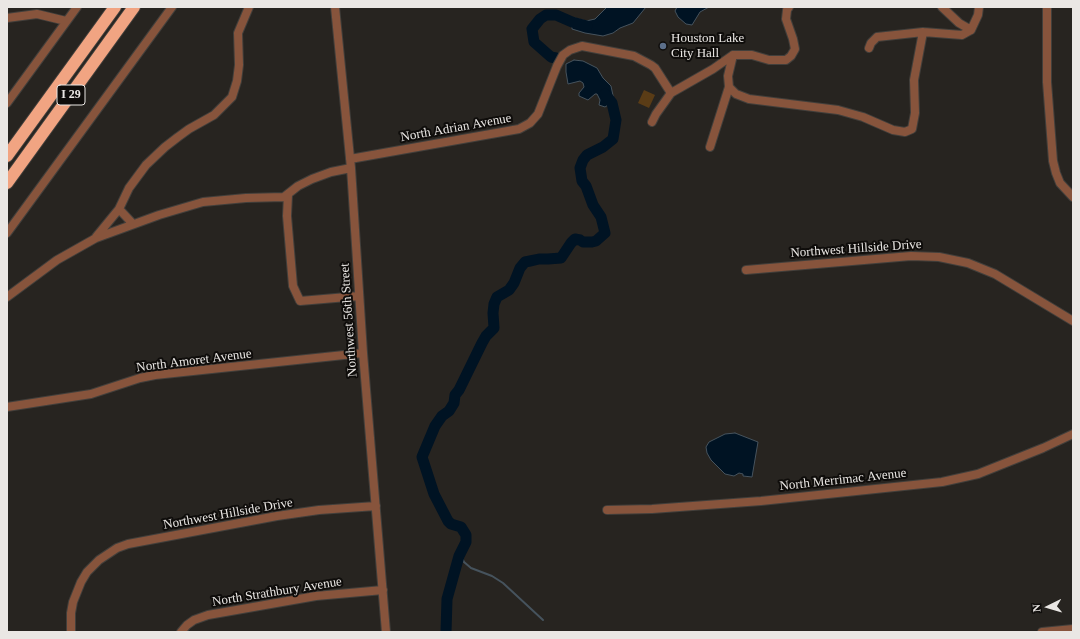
<!DOCTYPE html>
<html>
<head>
<meta charset="utf-8">
<style>
	body { margin:0 }
	#map { position:relative; width:1080px; height:639px; overflow:hidden; background:#272420; font-family:"Times New Roman",serif }
	canvas { display:block }
	.frame { position:absolute; inset:0; border:8px solid #eae7e4; pointer-events:none }
	.north { position:absolute; left:1028px; top:587px; width:40px; height:40px; -webkit-text-stroke:3px #0f0d0b; paint-order:stroke; rotate:265deg; font-size:11px; font-weight:700; line-height:16px; text-align:center; color:#eae7e4 }
	.north::after { content:''; display:block; margin:auto; width:14px; height:18px; background:#eae7e4; clip-path:polygon(50% 0,100% 100%,50% 72%,0 100%) }
</style>
</head>
<body>
<div id="map">
<canvas width="1080" height="639"></canvas>
<div class="frame"></div>
<div class="north">N</div>
</div>
<script>
const c = document.querySelector('canvas').getContext('2d');
c.lineJoin = 'round';
function fill(path, color) { c.fillStyle = color; c.fill(path, 'evenodd'); }
const poly = rows => new Path2D(rows.map(r => 'M' + r).join(''));
function strokePath(path, color, width, dash) { c.strokeStyle = color; c.lineWidth = width; c.lineCap = dash ? 'butt' : 'round'; c.setLineDash(dash || []); c.stroke(path); }
function write(font, color, halo, rows, align = 'center') {
  c.font = font + ' "Times New Roman",serif'; c.lineWidth = 4; c.setLineDash([]); c.textBaseline = 'middle'; c.strokeStyle = halo; c.fillStyle = color; for (const [text, x, y, turn = 0] of rows) {
    c.save(); c.translate(x, y); c.rotate((+turn || 0) * Math.PI / 180); c.textAlign = isNaN(turn) ? turn : align; if (halo) c.strokeText(text, 0, 0); c.fillText(text, 0, 0); c.restore();
  }
}
fill(poly([
	[644,90,655,95,649,108,638,103]
]), '#5a3c16');
const water = poly([
	[607,7,646,7,633,23,620,28,613,33,603,36,585,33,572,29,572,22,575,18,586,21,595,19,607,7],
	[677,7,709,7,700,12,692,25,686,24,678,17,675,11,677,7],
	[574,60,583,61,597,68,603,78,611,86,614,100,613,107,608,105,605,107,599,105,600,100,597,94,595,94,588,100,579,96,579,93,584,87,583,83,580,81,568,84,566,72,566,64,574,60],
	[735,433,758,442,752,477,743,476,743,474,739,473,734,476,725,474,711,460,707,453,706,447,709,442,725,434,735,433]
]);
fill(water, '#001323');
strokePath(water, '#46535d', 1);
strokePath(poly([
	[460,554,464,562,471,568,492,576,503,583,543,620]
]), '#46535d', 2);
strokePath(poly([
	[556,58,551,57,534,42,532,29,540,19,546,15,556,15,572,22,587,26],
	[446,632,447,599,459,556,466,542,466,535,461,527,451,524,448,521,434,494,422,457,435,426,442,416,449,411,454,403,455,395,459,390,482,343,486,336,494,328,493,313,494,304,497,297,509,290,514,283,520,268,525,262,530,261,539,259,548,259,561,258,571,243,575,239,580,240,583,242,592,242,596,241,605,233,601,217,593,205,586,186,582,181,580,168,583,160,587,155,603,147,613,139,616,120,612,103,605,94]
]), '#001323', 11);
const minor = poly([
	[335,7,351,168,363,353,386,632],
	[942,7,959,23,971,30],
	[1047,7,1047,82,1053,161,1056,173,1060,183,1073,197],
	[7,18,37,14,66,21],
	[971,30,978,15,979,7],
	[869,48,871,43,877,37,923,32],
	[729,87,736,94,749,99,838,110,863,117,893,130,905,132,912,129,915,113,914,80,923,32,962,35,971,30],
	[7,103,77,7],
	[652,122,656,114,671,93,713,69,733,55,752,55,769,60,786,60,791,56,795,49,793,39,786,19,787,10,789,7],
	[710,147,729,87,728,76,733,55],
	[350,159,519,129,530,123,538,114,557,66,563,55,570,50,582,46,634,56,651,65,655,68,671,93],
	[288,195,287,216,293,286,300,301,359,296],
	[119,209,133,224],
	[7,233,172,7],
	[96,237,119,209,129,188,146,165,165,147,178,137,189,129,214,115,232,97,237,81,239,65,238,33,249,7],
	[746,270,911,256,939,257,968,263,995,274,1073,321],
	[7,297,57,260,96,238,159,215,203,202,246,198,284,197,298,186,312,179,331,172,351,168],
	[7,407,91,394,140,378,155,375,363,353],
	[607,510,652,509,761,501,942,482,978,474,1043,448,1073,434],
	[71,632,71,613,73,602,81,582,87,572,99,560,117,548,128,544,277,516,319,510,376,506],
	[181,632,187,625,194,620,208,615,316,596,383,590],
	[1042,632,1073,629]
]);
const highway = poly([
	[7,156,115,7],
	[7,183,134,7]
]);
strokePath(minor, '#423f3b', 10);
strokePath(highway, '#423f3b', 14);
strokePath(minor, '#87543c', 8);
strokePath(highway, '#f1a482', 12);
for (const [x, y, r, color] of [
	[663,46,4,"#5c6f8a"]
]) { const dot = new Path2D(); dot.arc(x, y, r, 0, 2 * Math.PI); c.fillStyle = color; c.fill(dot); strokePath(dot, '#0f0d0b', 1.5); }
for (const [x, y, w] of [
	[71,95,28]
]) { const box = new Path2D(); box.roundRect(x - w / 2, y - 10, w, 20, 3); c.fillStyle = '#0f0d0b'; c.fill(box); strokePath(box, '#eae7e4', 1); }
write('bold 12px', '#eae7e4', null, [
	["I 29",71,95]
]);
write('13px', '#eae7e4', '#0f0d0b', [
	["Houston Lake",671,39],
	["City Hall",671,54]
], 'left');
write('13px', '#eae7e4', '#0f0d0b', [
	["North Adrian Avenue",456,128,-10],
	["Northwest Hillside Drive",856,249,-4],
	["Northwest 56th Street",349,320,-94],
	["North Amoret Avenue",194,361,-7],
	["North Merrimac Avenue",843,480,-6],
	["Northwest Hillside Drive",228,514,-10],
	["North Strathbury Avenue",277,592,-9]
]);
</script>
</body>
</html>
